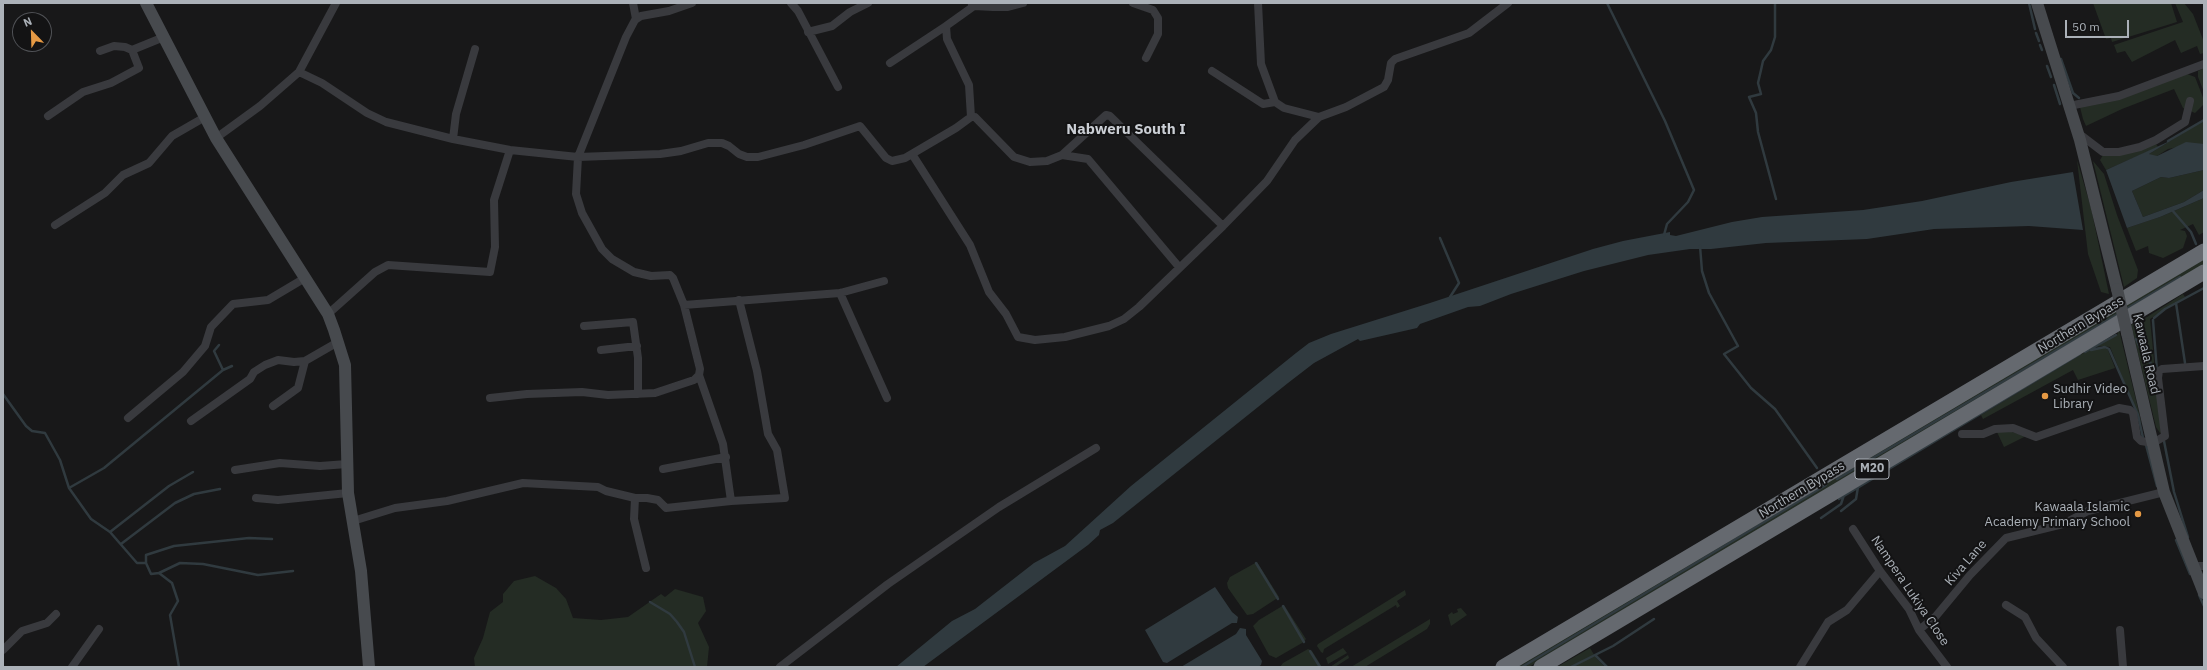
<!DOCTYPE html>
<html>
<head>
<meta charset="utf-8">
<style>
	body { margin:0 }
	#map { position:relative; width:2207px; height:670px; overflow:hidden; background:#181819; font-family:"IBM Plex Sans",sans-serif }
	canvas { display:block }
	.frame { position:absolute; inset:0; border:4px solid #abb1b8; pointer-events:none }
	.north { position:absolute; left:12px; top:12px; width:40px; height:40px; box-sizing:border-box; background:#131314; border:1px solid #505256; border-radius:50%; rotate:337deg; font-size:11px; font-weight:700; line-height:16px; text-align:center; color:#abb1b8 }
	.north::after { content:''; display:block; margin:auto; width:14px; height:18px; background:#e59944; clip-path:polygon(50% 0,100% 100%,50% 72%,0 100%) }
	.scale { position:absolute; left:2065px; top:20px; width:64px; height:18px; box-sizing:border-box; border:2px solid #abb1b8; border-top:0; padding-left:5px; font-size:12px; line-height:14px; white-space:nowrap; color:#abb1b8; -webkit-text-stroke:3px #131314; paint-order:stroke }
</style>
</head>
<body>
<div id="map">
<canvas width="2207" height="670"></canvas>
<div class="frame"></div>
<div class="north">N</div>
<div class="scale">50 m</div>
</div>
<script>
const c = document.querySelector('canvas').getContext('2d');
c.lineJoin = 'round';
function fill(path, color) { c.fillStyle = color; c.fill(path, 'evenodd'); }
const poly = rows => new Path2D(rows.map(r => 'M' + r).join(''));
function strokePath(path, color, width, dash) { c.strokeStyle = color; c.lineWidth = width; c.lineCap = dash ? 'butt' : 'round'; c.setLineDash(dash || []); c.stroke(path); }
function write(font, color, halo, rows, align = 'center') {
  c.font = font + ' "IBM Plex Sans",sans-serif'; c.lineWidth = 4; c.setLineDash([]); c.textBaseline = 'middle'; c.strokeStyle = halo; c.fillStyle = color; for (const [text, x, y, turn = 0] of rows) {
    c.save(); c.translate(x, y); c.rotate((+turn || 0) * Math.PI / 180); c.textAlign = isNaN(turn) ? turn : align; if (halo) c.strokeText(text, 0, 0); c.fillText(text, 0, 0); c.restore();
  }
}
fill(poly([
	[2093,3,2171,3,2177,22,2112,42,2111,38,2106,39],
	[2175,3,2184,3,2193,14,2204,42,2204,53,2200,54,2197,46,2181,53,2175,40,2132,62,2125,51,2117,53,2114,45,2183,22],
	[2204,68,2204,92,2198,77,2198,71],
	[2187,74,2195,77,2204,100,2204,104,2195,113,2183,108,2174,89,2122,109,2086,126,2083,119,2080,107],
	[2204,120,2204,144,2195,144,2168,149,2157,156,2152,156,2149,154],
	[2155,142,2158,147,2106,170,2100,160,2103,155],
	[2077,160,2091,208,2109,294,2101,292,2088,254],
	[2093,161,2104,174,2117,215,2138,270,2137,278,2124,287],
	[2204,170,2204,190,2184,202,2143,217,2132,191,2161,177,2169,178],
	[2204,198,2204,232,2199,235,2193,224,2180,230,2185,231,2187,236,2183,248,2163,258,2149,253,2148,246,2136,251,2127,228,2160,217],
	[2204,256,2204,267,1529,667,1513,667],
	[2183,294,2185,297,2150,319,2161,432,2160,433,2156,427,2131,325,2147,317],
	[2119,330,2142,425,2110,347,2101,346,2092,348,2117,335],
	[2104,347,2108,350,2115,368,2078,380,2073,370,1983,419,1981,415,2085,352],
	[2005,430,2026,436,2004,447,1997,432],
	[1257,562,1279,597,1253,614,1247,615,1228,588,1227,583,1230,577],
	[535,576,556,588,566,599,573,618,601,620,628,617,661,594,665,597,675,589,703,597,706,611,698,623,709,647,707,667,475,667,474,658,483,638,490,612,503,602,503,594,514,581],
	[1405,590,1406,595,1397,601,1400,606,1397,608,1396,605,1324,649,1323,653,1321,652,1317,646,1318,644],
	[1284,605,1306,639,1302,643,1276,658,1269,655,1253,626,1259,620],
	[1461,608,1467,615,1451,626,1448,615,1452,612,1453,614,1458,612,1457,609],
	[1430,619,1430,624,1427,629,1365,667,1351,667],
	[1343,648,1347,653,1328,664,1326,658],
	[1590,648,1596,658,1605,667,1557,667],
	[1308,649,1312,651,1322,667,1280,667,1283,663],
	[1348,655,1349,658,1335,667,1330,667]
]), '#242c24');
fill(poly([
	[2172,140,2149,154,2157,156,2186,142,2204,144,2204,170,2169,178,2161,177,2132,191,2143,217,2184,202,2204,190,2204,198,2160,217,2127,228,2106,170],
	[2073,172,2083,230,2029,226,1934,229,1867,239,1766,243,1711,249,1690,249,1648,255,1584,271,1511,294,1480,306,1468,307,1420,324,1417,328,1360,341,1358,339,1314,363,1288,383,1113,523,1100,530,1099,535,1088,545,923,667,896,667,952,621,975,609,1034,563,1065,546,1131,486,1296,353,1309,343,1331,334,1430,303,1593,249,1623,241,1670,232,1670,235,1676,236,1732,222,1762,217,1863,210,1922,201,2011,182],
	[1215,587,1232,612,1238,617,1237,623,1232,623,1167,663,1163,662,1145,630],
	[1240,628,1246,629,1246,635,1262,661,1261,665,1258,667,1181,667,1236,634]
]), '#303a3f');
strokePath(poly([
	[1607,3,1665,121,1694,190,1688,202,1667,224,1664,235],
	[1775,3,1775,37,1771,50,1763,61,1761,70,1758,83,1761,94,1749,97,1756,113,1758,132,1776,199],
	[2029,3,2035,29],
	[2036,33,2039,41],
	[2040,45,2042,50],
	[2061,59,2073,93,2079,98],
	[2047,66,2051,77],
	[2054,85,2060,104],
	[2168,141,2204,120],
	[2172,210,2191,232,2196,244],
	[1440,238,1459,283,1450,297],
	[1700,246,1702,271,1709,293,1738,346,1724,354,1751,388,1775,409,1817,468],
	[2176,303,2185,363],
	[2126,309,2180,277],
	[2154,318,2165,309,2204,288],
	[2153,320,2157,371],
	[2136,339,2144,357,2157,369],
	[219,345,214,351,223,370],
	[2091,350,2105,347,2109,349,2138,415,2143,438],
	[2085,352,2116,335],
	[3,394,26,426,32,431,45,433,60,460,69,488,91,519,110,532,137,563,146,563,151,574,159,573,172,583,178,601,170,615,179,667],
	[2164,441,2174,492,2188,537],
	[2146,445,2157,486],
	[1837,479,2118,314],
	[69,488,104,468,223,370,232,366],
	[1839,499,2080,354],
	[1841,511,1856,499,1858,487],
	[1821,518,1841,504,1844,495],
	[110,532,169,486,193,472],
	[2176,540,2190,574],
	[121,544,175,503,194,494,220,489],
	[146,563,146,555,174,546,249,538,272,539],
	[1256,563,1278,599],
	[159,573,180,563,203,564,258,575,293,571],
	[2199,595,2204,606],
	[650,602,670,614,677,622,684,632,695,667],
	[1283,606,1304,642],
	[1310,651,1320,667],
	[1596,656,1607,667],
	[1522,667,1826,485],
	[1571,667,1613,646,1654,619]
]), '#303a3f', 2.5);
strokePath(poly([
	[633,3,636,19],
	[692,3,669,11,641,16,635,20,626,37,578,157,576,194,582,213,602,249,612,259,634,272,651,276,670,275,673,278,684,305,840,293,884,281],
	[791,3,798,11,838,87],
	[1133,3,1153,10,1158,18,1158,34,1146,58],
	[1258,3,1261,64,1275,102,1284,108,1319,117],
	[972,4,974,6,993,7,1008,7,1023,3],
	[808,32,832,26,850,12,868,3],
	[100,51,114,46,125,47,132,50],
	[890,63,946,26],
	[1212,71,1263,104,1275,102],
	[299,72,322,83,367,113,386,122,453,139,510,150,578,157,660,154,681,151,708,143,722,143,729,146,739,154,747,157,758,157,804,145,860,126,886,158,892,161,905,158,956,128,971,117,975,117,1014,157,1030,162,1047,161,1062,155,1106,115,1110,116,1223,226],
	[2069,106,2119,96,2204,64],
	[48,116,83,92,111,83,139,68,132,50,164,37],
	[971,117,969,85,947,39,946,26,974,6],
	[2078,133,2103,152,2119,152,2140,147,2156,140,2185,122,2190,101],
	[216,138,260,106,299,72,336,3],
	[453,139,456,114,475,49],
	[912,154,970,245,989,292,1006,314,1018,337,1035,340,1065,337,1109,326,1124,319,1139,307,1223,226,1267,181,1295,140,1319,117,1346,107,1384,87,1388,80,1391,63,1395,59,1469,33,1508,3],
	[1062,155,1088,159,1179,267],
	[55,225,105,193,123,175,149,163,172,136,205,117],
	[840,293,887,398],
	[328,314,375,272,388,265,490,272,495,247,494,200,510,150],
	[584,326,633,322,638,358,638,394],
	[601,350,637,346],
	[699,375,723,444,731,501],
	[490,398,527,394,582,392,608,395,655,393,694,380,699,375,700,369,684,305],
	[273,406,298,388,305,361,338,342],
	[128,418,183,372,205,346,211,327,233,304,268,300,305,278],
	[191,421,250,379,254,372,265,365,278,360,294,362,305,361],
	[1962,434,1983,434,1995,429,2013,428,2036,437,2119,408,2130,410,2133,413,2137,437,2141,441,2153,443,2165,436,2158,378,2159,371,2162,369,2204,366],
	[663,469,726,457],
	[235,470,280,463,320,466,347,464],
	[256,498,278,500,348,493],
	[635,498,634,519,646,568],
	[353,521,395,508,447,501,523,483,598,487,606,491,635,498,647,498,658,500,666,508,731,501,785,498,777,450,768,434,757,371,739,300],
	[1853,529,1880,571,1909,609,1919,630,1947,667],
	[2192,566,2204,566],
	[2006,605,2025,617,2036,638,2063,667],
	[1919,630,1936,616,1970,575,2006,538,2063,524,2088,511,2164,492],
	[2120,630,2123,667],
	[3,650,22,631,47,623,56,614],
	[72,667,99,629],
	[780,667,888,584,999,507,1096,448],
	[1800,667,1828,622,1847,610,1880,571]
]), '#393a3e', 8);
strokePath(poly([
	[146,3,216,138,328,314,334,330,345,365,348,493,361,571,369,667],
	[2037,3,2080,140,2117,289],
	[2127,333,2164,492,2204,593]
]), '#474a4e', 12);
strokePath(poly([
	[1503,667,2204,251],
	[1541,667,2204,272]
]), '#65696f', 15);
strokePath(poly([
	[2117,289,2127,333]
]), '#474a4e', 12);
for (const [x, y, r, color] of [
	[2045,396,4,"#e59944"],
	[2138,514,4,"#e59944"]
]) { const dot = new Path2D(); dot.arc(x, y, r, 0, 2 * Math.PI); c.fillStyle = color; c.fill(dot); strokePath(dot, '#131314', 1.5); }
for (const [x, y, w] of [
	[1872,469,34]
]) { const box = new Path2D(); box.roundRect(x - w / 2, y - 10, w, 20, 3); c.fillStyle = '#131314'; c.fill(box); strokePath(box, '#abb1b8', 1); }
write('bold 12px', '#abb1b8', null, [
	["M20",1872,469]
]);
write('13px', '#abb1b8', '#131314', [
	["Northern Bypass",2081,325,-31],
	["Kawaala Road",2146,354,77],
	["Northern Bypass",1802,490,-31],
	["Kiva Lane",1966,563,-49],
	["Nampera Lukiya Close",1910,591,56]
]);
write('13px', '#abb1b8', '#131314', [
	["Sudhir Video",2053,389],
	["Library",2053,404],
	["Kawaala Islamic",2130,507,"right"],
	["Academy Primary School",2130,522,"right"]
], 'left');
write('bold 15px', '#cbcfd5', '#131314', [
	["Nabweru South I",1126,130]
]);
</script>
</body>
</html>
